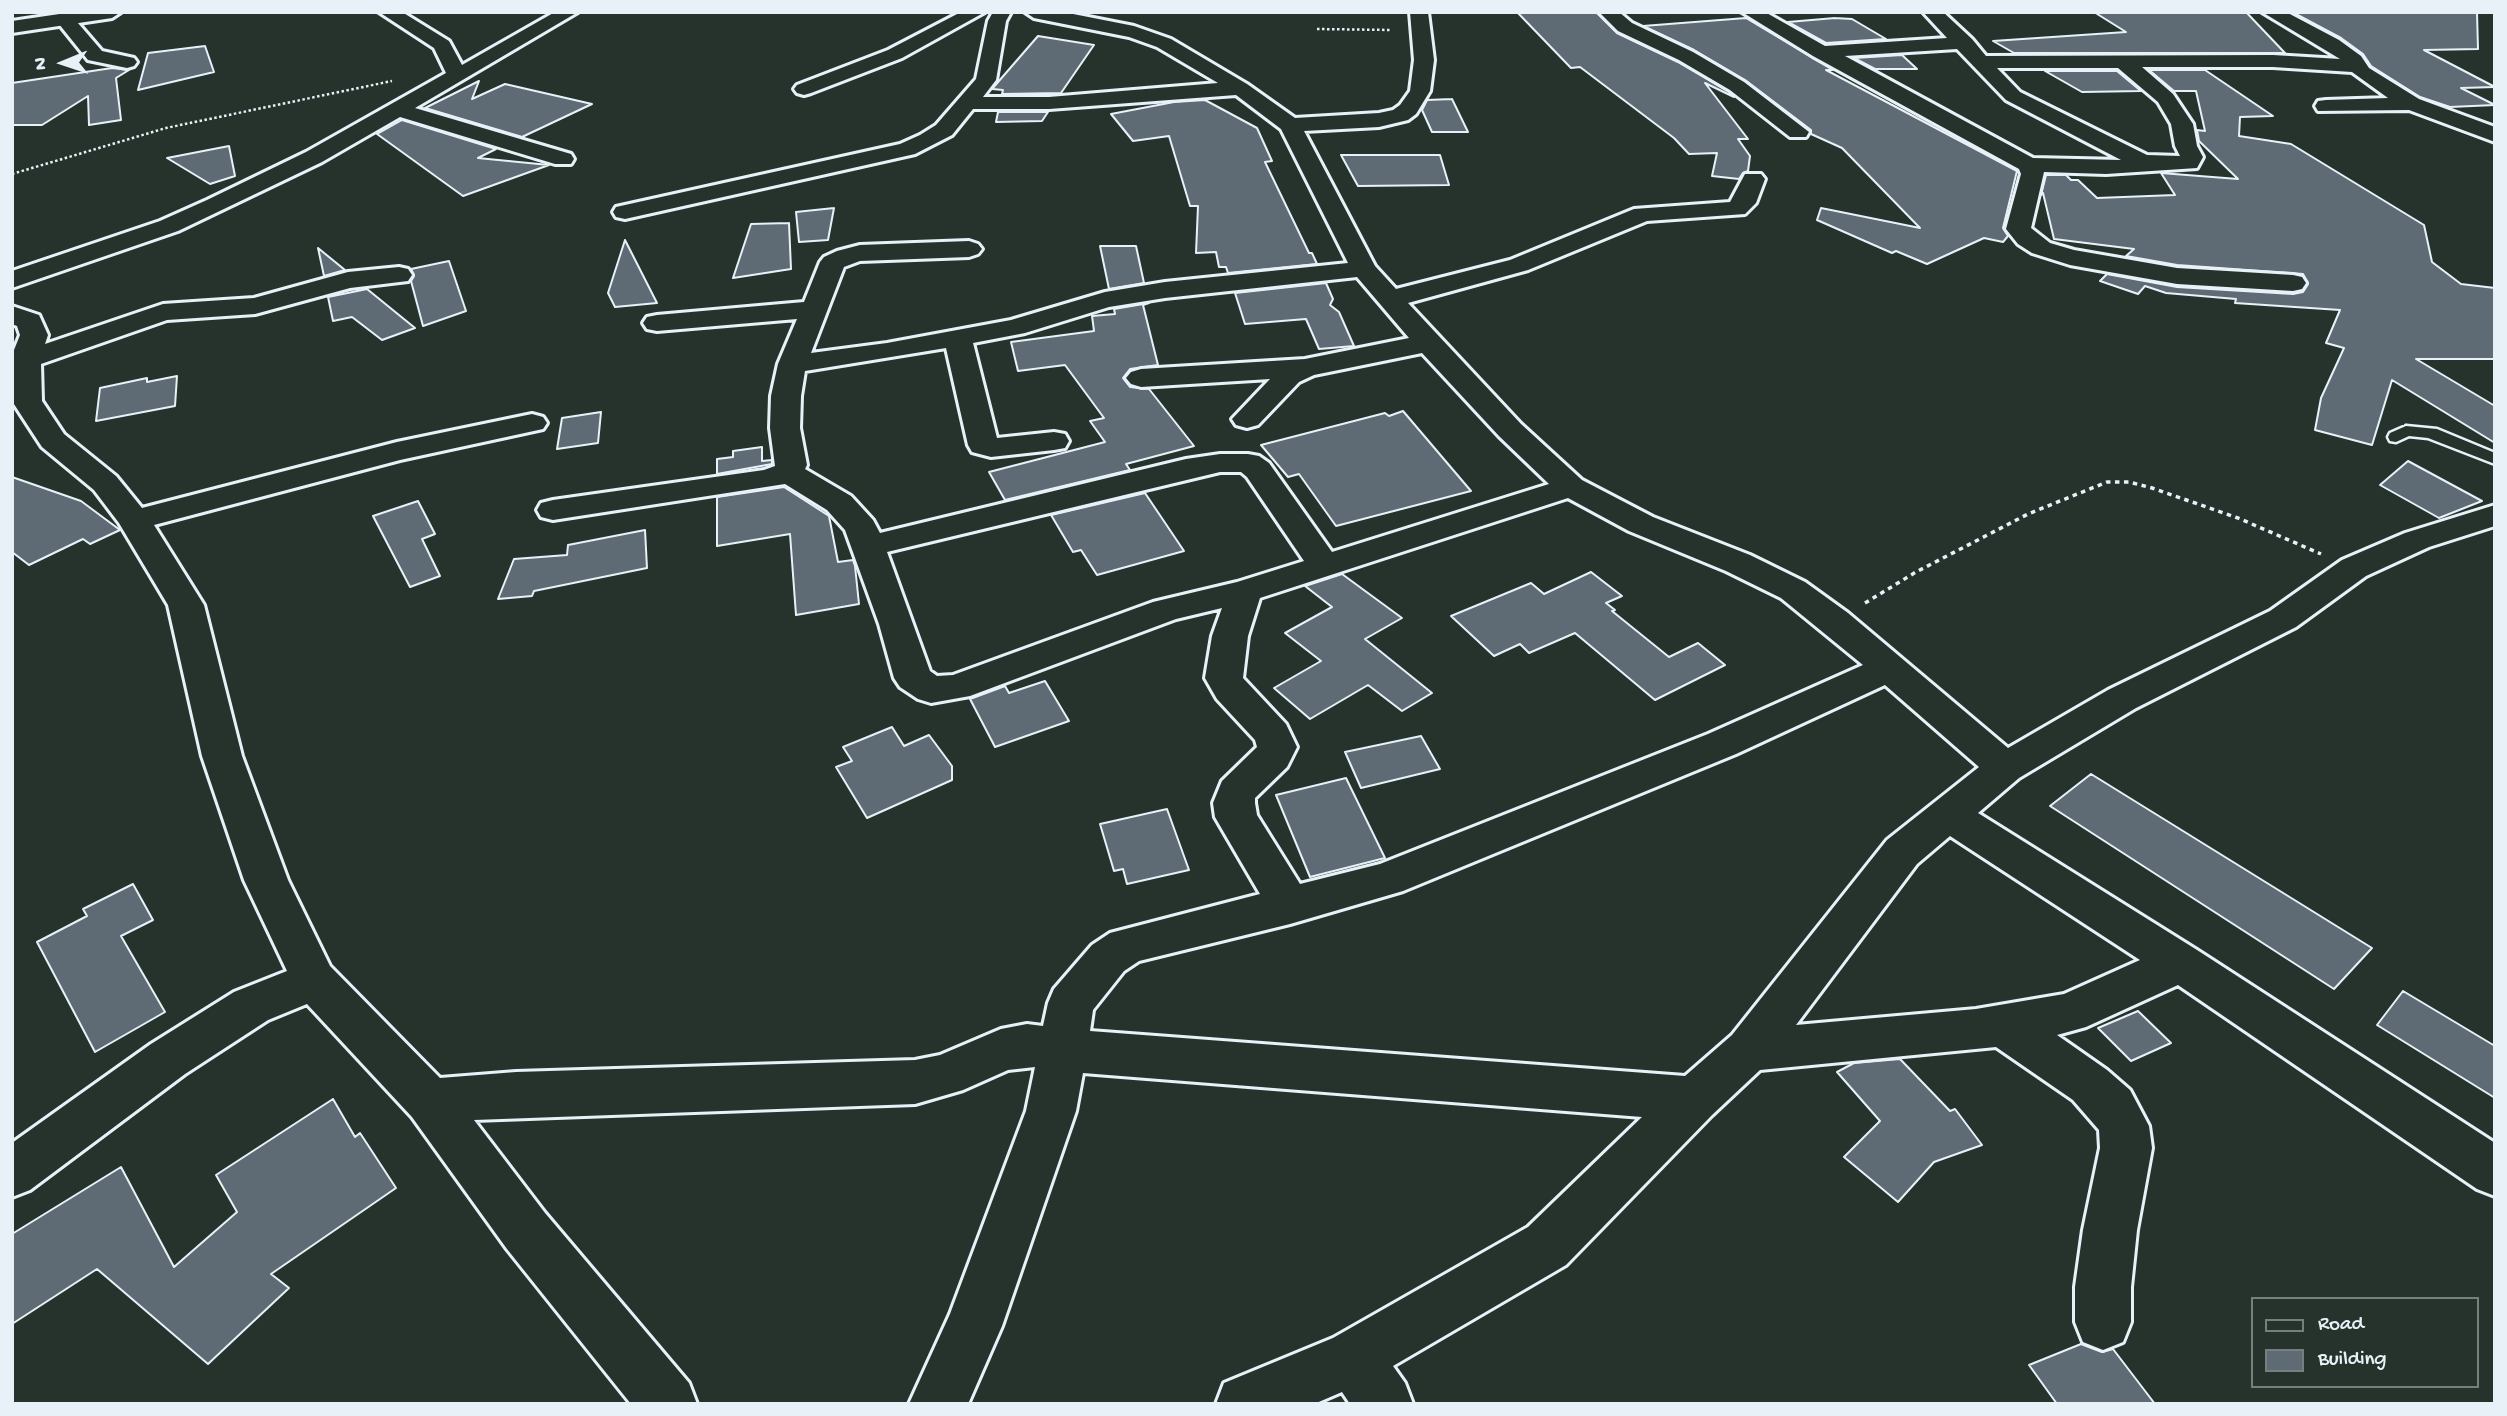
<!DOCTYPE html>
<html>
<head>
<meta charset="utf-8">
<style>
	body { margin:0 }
	#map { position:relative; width:2507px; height:1416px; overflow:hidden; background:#26332d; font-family:"Gochi Hand",sans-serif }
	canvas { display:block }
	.frame { position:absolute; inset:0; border:14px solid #e8f1f8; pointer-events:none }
	.legend { position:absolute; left:2251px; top:1297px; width:228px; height:91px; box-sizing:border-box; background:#26332d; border:2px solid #747f7e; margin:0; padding:9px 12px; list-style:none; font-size:21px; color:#e8f1f8 }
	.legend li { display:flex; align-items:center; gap:14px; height:35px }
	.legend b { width:35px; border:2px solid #747f7e }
	.north { position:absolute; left:28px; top:28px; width:70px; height:70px; -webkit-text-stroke:5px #26332d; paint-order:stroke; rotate:268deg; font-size:19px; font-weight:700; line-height:28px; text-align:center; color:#e8f1f8 }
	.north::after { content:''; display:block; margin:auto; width:24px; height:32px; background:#e8f1f8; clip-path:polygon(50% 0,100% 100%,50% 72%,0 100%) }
</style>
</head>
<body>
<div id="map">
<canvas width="2507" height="1416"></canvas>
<div class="frame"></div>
<ul class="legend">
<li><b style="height:9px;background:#26332d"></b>Road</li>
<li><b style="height:19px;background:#5e6b75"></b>Building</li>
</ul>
<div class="north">N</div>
</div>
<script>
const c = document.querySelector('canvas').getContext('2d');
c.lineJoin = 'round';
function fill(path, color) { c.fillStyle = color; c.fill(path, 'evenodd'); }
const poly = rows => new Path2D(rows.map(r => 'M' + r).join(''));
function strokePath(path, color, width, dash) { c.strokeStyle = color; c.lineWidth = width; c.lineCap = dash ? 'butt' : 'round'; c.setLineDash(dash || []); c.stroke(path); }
const building = poly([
	[1517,12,1596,12,1617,33,1678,62,1729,92,1734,97,1705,83,1748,139,1738,139,1750,156,1748,171,1743,173,1739,179,1712,176,1717,153,1689,154,1674,138,1580,67,1571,68,1517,12],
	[2094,12,2246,12,2285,53,2014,53,1993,41,2126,32,2094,12],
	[2292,12,2477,12,2478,49,2424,50,2495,87,2461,88,2495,105,2450,107,2420,97,2371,66,2363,54,2341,38,2292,12],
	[1746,18,1833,70,1826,70,2017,171,2003,228,2008,236,2003,242,1984,238,1927,264,1896,251,1892,253,1817,220,1821,208,1920,228,1842,148,1811,134,1811,130,1745,80,1694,50,1643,26,1746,18],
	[1835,18,1852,19,1886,39,1826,43,1788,22,1835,18],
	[1038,36,1094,45,1061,93,1002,94,1003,90,992,89,1038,36],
	[205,46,214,72,138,90,148,53,205,46],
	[1902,55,1917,69,1875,69,1854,58,1902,55],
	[112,68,129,70,116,78,121,120,89,125,88,96,42,125,12,125,12,83,112,68],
	[2149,70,2205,70,2273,116,2240,117,2239,136,2291,144,2424,225,2432,262,2461,284,2495,288,2495,359,2416,359,2495,406,2495,443,2392,380,2372,445,2315,430,2321,398,2344,348,2326,343,2340,310,2235,303,2236,299,2166,293,2145,286,2138,294,2100,281,2107,274,2177,287,2293,294,2303,292,2308,284,2303,274,2177,265,2126,256,2134,249,2054,239,2043,193,2041,195,2046,175,2066,175,2071,180,2078,180,2097,198,2175,195,2161,173,2238,179,2199,141,2197,130,2205,131,2196,91,2174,91,2149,70],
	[2045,71,2117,71,2141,91,2082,92,2045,71],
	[479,81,472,99,505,84,592,104,522,137,425,108,479,81],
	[1452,99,1468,132,1432,132,1422,110,1427,100,1452,99],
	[1205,100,1257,128,1272,161,1265,162,1309,253,1312,253,1317,264,1228,273,1226,267,1219,267,1216,252,1196,253,1198,206,1190,206,1169,136,1133,141,1111,114,1174,102,1205,100],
	[998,112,1048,112,1042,121,996,122,998,112],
	[402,120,496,149,478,158,549,165,463,196,377,134,402,120],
	[229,146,235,176,210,184,167,158,229,146],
	[1341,155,1440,155,1449,185,1358,186,1341,155],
	[834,208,828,240,799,242,796,212,834,208],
	[789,223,791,269,733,278,751,224,789,223],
	[625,240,657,303,615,307,608,293,625,240],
	[1100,246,1136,246,1144,283,1109,289,1100,246],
	[318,248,345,270,324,276,318,248],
	[449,261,466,311,423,326,411,281,414,276,411,269,449,261],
	[1326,283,1333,299,1330,305,1339,312,1354,346,1319,349,1306,319,1245,324,1235,293,1326,283],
	[367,289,415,328,382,340,352,317,333,321,328,297,367,289],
	[1149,303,1143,305,1158,365,1130,369,1123,378,1130,387,1149,389,1194,446,1126,464,1130,470,1005,500,989,472,1105,442,1090,421,1104,418,1065,365,1018,371,1011,342,1094,331,1092,316,1115,314,1114,309,1149,303],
	[177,376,175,406,96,421,100,388,147,378,147,382,177,376],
	[1403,411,1471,491,1336,526,1299,474,1288,477,1261,445,1385,413,1389,416,1403,411],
	[601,412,598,443,557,449,562,418,601,412],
	[762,447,762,461,772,460,772,464,717,474,717,459,733,457,733,451,762,447],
	[2408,461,2482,501,2439,518,2380,485,2408,461],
	[12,477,81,501,120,530,90,544,83,539,29,565,12,552,12,477],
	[784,487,829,516,838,562,853,560,855,566,859,604,796,615,790,534,717,546,717,497,784,487],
	[1145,493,1184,551,1097,575,1081,550,1073,552,1051,515,1145,493],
	[418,501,435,534,422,539,440,576,410,587,373,516,418,501],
	[645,530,647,568,534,591,532,596,498,599,514,559,567,555,568,545,645,530],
	[1591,572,1622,596,1606,603,1615,610,1612,611,1669,657,1698,643,1725,665,1655,700,1575,633,1529,653,1520,644,1494,656,1451,616,1531,583,1544,594,1591,572],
	[1342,574,1402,618,1365,639,1432,693,1402,711,1368,685,1310,719,1274,688,1321,661,1285,633,1332,607,1305,586,1342,574],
	[1045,681,1069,721,995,747,970,699,1005,686,1009,693,1045,681],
	[892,727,904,746,929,735,952,766,952,780,867,818,836,767,852,761,843,747,892,727],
	[1421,736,1440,769,1361,788,1345,752,1421,736],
	[2091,774,2372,948,2334,989,2050,806,2091,774],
	[1346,778,1385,858,1310,877,1276,795,1346,778],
	[1167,809,1189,870,1127,884,1123,869,1114,871,1100,824,1167,809],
	[133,884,153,920,121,936,165,1012,95,1052,37,942,87,916,83,909,133,884],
	[2403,991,2495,1046,2495,1098,2377,1025,2403,991],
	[2138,1011,2171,1043,2131,1061,2098,1028,2138,1011],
	[1900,1059,1950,1111,1955,1109,1982,1145,1934,1162,1898,1202,1844,1157,1880,1121,1837,1072,1854,1063,1900,1059],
	[333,1099,355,1137,360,1133,396,1188,271,1274,289,1288,208,1364,97,1269,12,1324,12,1234,121,1167,174,1267,237,1212,216,1175,333,1099],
	[2081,1344,2102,1352,2113,1349,2155,1404,2057,1404,2029,1365,2081,1344]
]);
fill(building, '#5e6b75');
strokePath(building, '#e8f1f8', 2);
const service = poly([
	[2406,426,2437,429,2495,453,2495,464,2428,438,2409,436,2396,442,2390,441,2388,437,2390,433,2406,426]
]);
const minor = poly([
	[379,12,402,12,449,41,462,65,555,12,578,12,415,108,571,154,574,159,571,164,555,164,400,117,322,162,178,231,12,288,12,271,160,221,207,200,306,152,446,73,434,48,379,12],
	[961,12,985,12,902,58,811,93,804,95,797,93,794,89,797,85,888,50,961,12],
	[993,12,1011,12,1006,21,996,80,983,97,1049,97,1218,83,1157,47,1129,37,1034,18,1025,12,1063,12,1134,26,1171,39,1247,84,1295,118,1379,113,1393,110,1400,105,1410,91,1414,60,1410,12,1428,12,1434,60,1430,91,1416,114,1408,120,1379,127,1304,131,1375,266,1396,289,1510,260,1634,209,1730,202,1745,174,1761,174,1765,179,1756,203,1745,214,1647,221,1528,270,1408,303,1521,424,1582,480,1653,517,1750,555,1805,582,1848,613,2008,748,2108,690,2270,611,2342,560,2405,533,2495,505,2495,526,2429,547,2366,576,2296,627,2136,708,2019,778,1978,813,2197,950,2495,1143,2495,1196,2477,1189,2178,985,2086,1027,2057,1035,2107,1070,2130,1090,2149,1126,2152,1148,2137,1230,2131,1287,2131,1322,2123,1342,2103,1350,2083,1342,2075,1322,2075,1287,2083,1230,2100,1148,2099,1130,2073,1100,1996,1047,1760,1070,1712,1115,1566,1265,1393,1366,1405,1383,1413,1404,1350,1404,1342,1392,1314,1404,1216,1404,1224,1383,1333,1338,1528,1227,1642,1117,1083,1073,1076,1111,1002,1326,968,1404,909,1404,950,1314,1026,1111,1035,1067,1008,1070,963,1090,915,1104,474,1120,545,1213,689,1383,697,1404,631,1404,507,1249,412,1117,307,1004,268,1020,185,1074,30,1190,12,1197,12,1143,151,1044,234,992,287,971,244,880,202,756,168,605,119,523,94,490,42,447,12,401,12,355,20,335,17,326,12,324,12,306,39,315,48,335,45,344,163,304,254,298,348,272,399,267,408,269,412,275,408,281,350,288,255,314,167,320,41,364,42,401,64,434,116,476,142,508,397,442,532,414,543,417,547,423,543,429,400,460,154,525,204,605,242,756,288,880,330,966,440,1078,516,1072,915,1060,940,1055,1001,1029,1027,1024,1043,1026,1048,1003,1054,989,1092,945,1110,933,1260,894,1215,817,1213,803,1222,781,1257,747,1255,740,1217,699,1205,678,1212,636,1222,608,1176,619,970,696,931,703,918,699,900,687,894,678,879,624,845,530,827,510,785,484,553,520,541,517,537,510,541,503,553,500,764,470,775,466,770,428,771,396,778,364,797,319,657,331,647,329,643,323,647,317,657,315,804,302,820,262,824,257,837,251,860,245,969,241,978,244,982,249,978,254,969,257,860,261,844,267,811,353,887,343,1011,320,1105,292,1165,282,1348,263,1281,129,1236,95,1049,109,973,109,952,135,915,154,625,219,616,217,613,212,616,207,900,144,920,135,936,125,976,79,988,21,993,12],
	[1357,277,1409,338,1305,359,1141,369,1131,372,1126,378,1131,384,1141,387,1270,379,1232,419,1236,425,1247,428,1258,425,1299,382,1314,375,1422,353,1499,436,1549,484,1332,552,1269,463,1259,456,1248,454,1220,454,1186,459,880,533,873,520,851,496,805,469,807,465,800,428,801,396,805,371,946,348,968,445,972,452,991,457,1054,450,1065,448,1069,441,1065,434,1054,432,997,438,973,343,1025,333,1109,307,1165,298,1357,277],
	[1220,472,1241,472,1247,477,1304,561,1237,582,1153,602,953,675,937,676,930,671,887,552,1220,472],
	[1568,498,1629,531,1726,571,1781,598,1863,665,1708,734,1380,864,1300,884,1257,815,1255,803,1255,798,1287,767,1297,747,1286,724,1243,678,1248,636,1260,598,1568,498],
	[1885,685,1979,767,1887,840,1732,1035,1685,1076,1090,1031,1093,1010,1124,971,1139,961,1290,924,1403,891,1736,754,1885,685],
	[1950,836,2140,960,2064,994,1976,1009,1796,1025,1917,864,1950,836],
	[1599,12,1619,12,1632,23,1693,52,1744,82,1809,132,1806,137,1790,137,1730,90,1679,60,1618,31,1599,12],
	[1742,12,1765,12,1825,46,1947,38,1923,12,1943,12,1972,39,1986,56,2273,55,2340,59,2262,12,2286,12,2339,40,2361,56,2369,68,2419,99,2495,127,2495,142,2409,110,2318,111,2315,106,2318,101,2326,100,2388,98,2352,72,2273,67,2142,67,2173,94,2193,124,2197,146,2203,157,2197,168,2106,174,2044,172,2031,228,2050,243,2074,250,2177,268,2293,275,2302,277,2306,283,2302,289,2293,291,2177,284,2070,265,2032,253,2018,244,2006,229,2021,174,2019,169,1813,56,1742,12],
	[1957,49,2006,100,2121,160,2033,158,1845,56,1957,49],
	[1997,68,2118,68,2158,102,2171,124,2175,146,2180,156,2147,155,2020,92,1997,68],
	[64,13,71,15,102,51,134,58,137,62,134,66,127,68,88,60,55,19,64,13]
]);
const tertiary = poly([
	[73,12,121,12,112,18,12,33,12,21,73,12]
]);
strokePath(service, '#e8f1f8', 5);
strokePath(minor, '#e8f1f8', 6);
strokePath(tertiary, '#e8f1f8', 6);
strokePath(poly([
	[1317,29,1392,30],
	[12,174,166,128,392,81]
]), '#e8f1f8', 2.5, [2.5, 2.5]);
strokePath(poly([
	[1865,603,1916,572,2028,514,2107,482,2129,482,2152,488,2238,518,2321,554]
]), '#e8f1f8', 3.5, [4.5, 4.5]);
fill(service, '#26332d');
fill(minor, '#26332d');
fill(tertiary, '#26332d');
</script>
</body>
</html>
